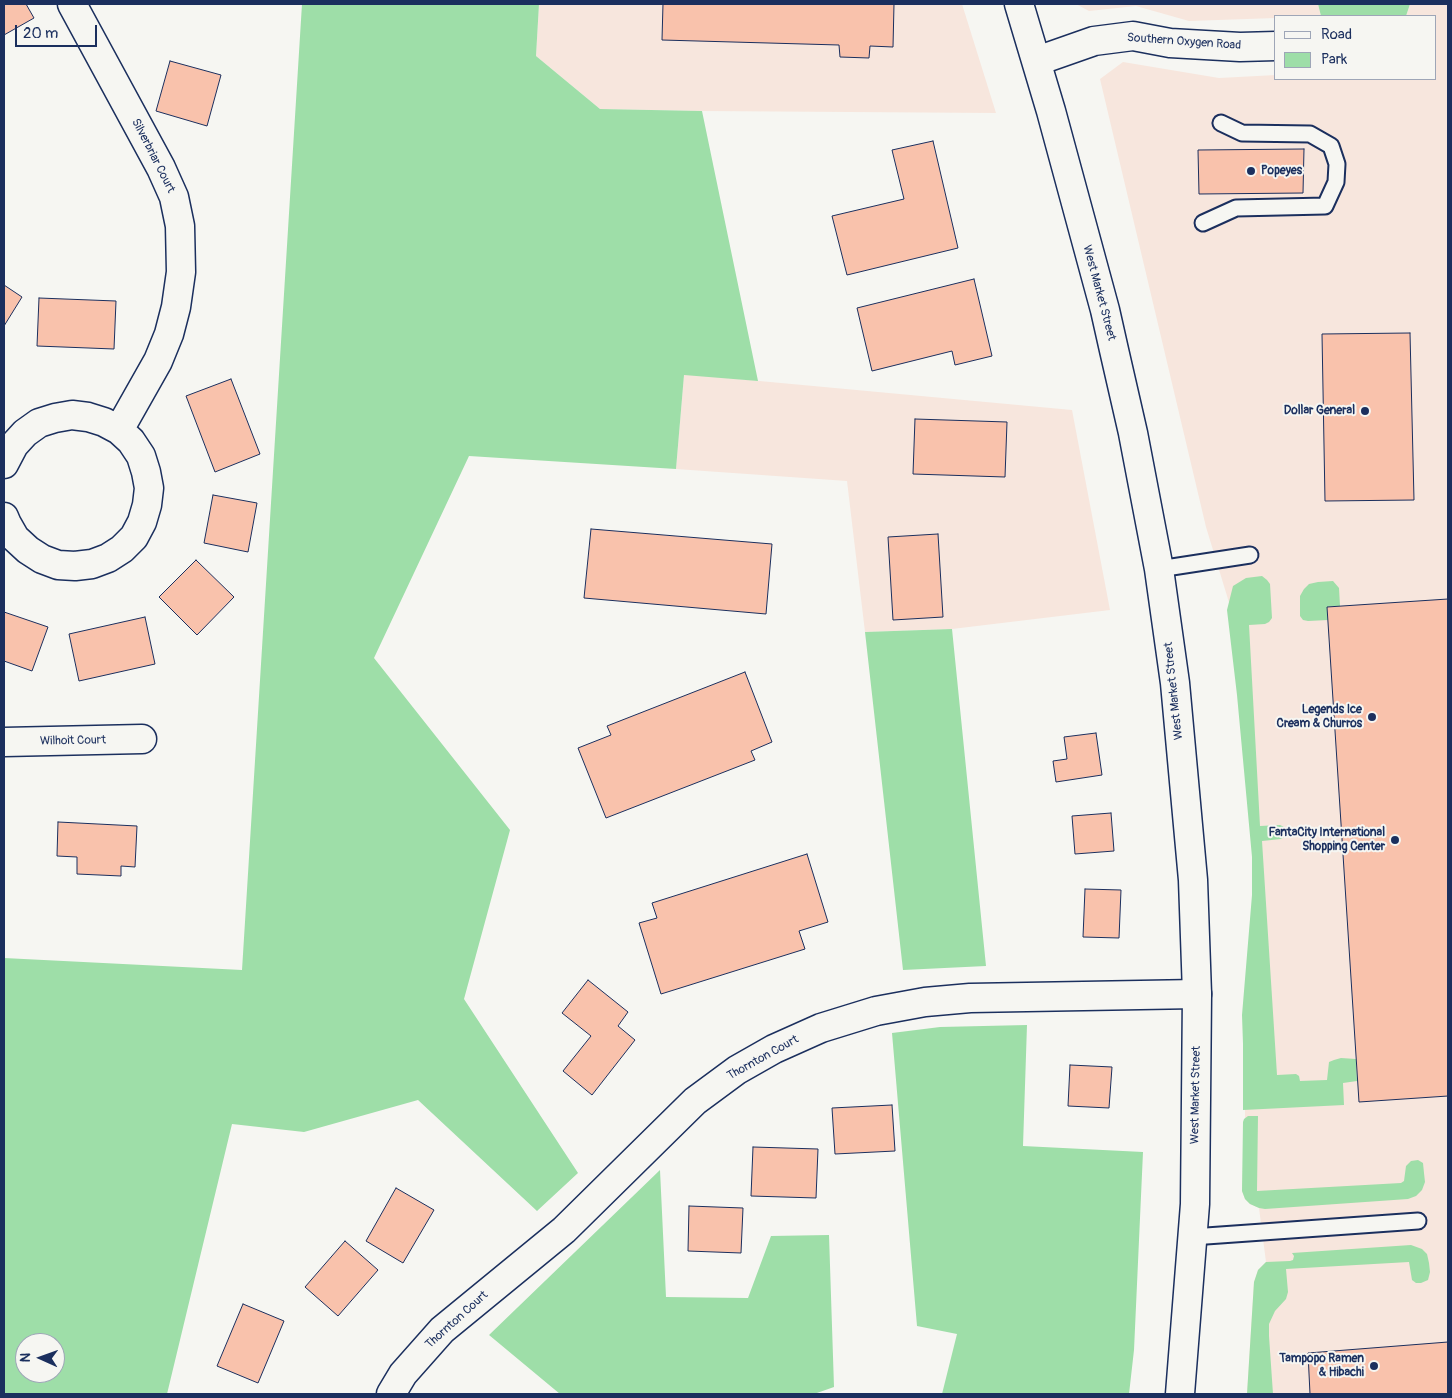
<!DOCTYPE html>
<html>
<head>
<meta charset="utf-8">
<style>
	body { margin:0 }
	#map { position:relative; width:1452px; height:1398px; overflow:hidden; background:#f6f6f2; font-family:Pangolin,sans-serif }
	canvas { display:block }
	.frame { position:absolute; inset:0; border:5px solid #1b2f5e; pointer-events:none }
	.legend { position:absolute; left:1274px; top:15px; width:162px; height:65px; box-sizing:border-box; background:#f6f6f2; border:1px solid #9ea6b7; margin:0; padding:6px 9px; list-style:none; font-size:15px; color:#1b2f5e }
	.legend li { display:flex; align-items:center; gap:10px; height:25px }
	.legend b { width:25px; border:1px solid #9ea6b7 }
	.north { position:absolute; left:15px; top:1333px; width:50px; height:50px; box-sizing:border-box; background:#f6f6f2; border:1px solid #9ea6b7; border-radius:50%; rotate:272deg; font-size:14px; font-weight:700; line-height:20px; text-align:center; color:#1b2f5e }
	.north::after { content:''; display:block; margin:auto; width:18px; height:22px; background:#1b2f5e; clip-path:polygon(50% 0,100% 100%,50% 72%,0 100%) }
	.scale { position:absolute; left:15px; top:25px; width:82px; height:22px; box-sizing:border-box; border:2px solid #1b2f5e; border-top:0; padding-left:6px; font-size:15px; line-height:18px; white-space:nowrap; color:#1b2f5e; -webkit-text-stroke:4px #f6f6f2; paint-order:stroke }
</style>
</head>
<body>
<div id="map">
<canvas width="1452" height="1398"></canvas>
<div class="frame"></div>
<ul class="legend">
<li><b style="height:6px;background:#f6f6f2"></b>Road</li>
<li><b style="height:14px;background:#9edea8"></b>Park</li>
</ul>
<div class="north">N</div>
<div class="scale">20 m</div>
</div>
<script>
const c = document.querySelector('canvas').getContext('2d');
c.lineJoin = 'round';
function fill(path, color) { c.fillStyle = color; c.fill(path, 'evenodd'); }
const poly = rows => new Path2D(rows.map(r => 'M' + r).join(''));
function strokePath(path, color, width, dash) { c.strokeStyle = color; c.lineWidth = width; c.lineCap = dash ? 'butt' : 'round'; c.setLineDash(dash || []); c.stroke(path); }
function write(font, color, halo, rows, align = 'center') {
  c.font = font + ' Pangolin,sans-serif'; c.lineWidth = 4; c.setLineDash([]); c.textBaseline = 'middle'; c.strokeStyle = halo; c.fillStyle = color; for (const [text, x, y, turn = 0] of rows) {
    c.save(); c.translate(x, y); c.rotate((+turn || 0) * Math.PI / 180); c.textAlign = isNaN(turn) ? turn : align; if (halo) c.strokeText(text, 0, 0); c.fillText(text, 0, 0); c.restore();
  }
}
fill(poly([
	[539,4,962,4,996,113,702,111,600,109,536,56],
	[1076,4,1318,4,1321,16,1276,16,1276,18,1189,21,1136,6,1089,11],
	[1410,4,1448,4,1448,1394,1247,1394,1254,1282,1258,1270,1266,1262,1259,1208,1250,1204,1245,1199,1242,1191,1245,1117,1245,1014,1256,888,1231,609,1206,527,1100,79,1123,62,1219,78,1276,75,1276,79,1436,79,1436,16,1406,16],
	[684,374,1072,410,1110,610,952,629,865,632,847,481,676,469]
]), '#f7e6dd');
fill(poly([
	[302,4,539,4,536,56,600,109,702,111,758,381,684,375,676,469,469,456,374,658,510,830,464,999,578,1173,537,1211,418,1100,304,1132,232,1124,167,1394,4,1394,4,958,242,970],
	[25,1343,55,1343,55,1373,25,1373],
	[1318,4,1410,4,1406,16,1321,16],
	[1262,576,1267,580,1270,584,1272,618,1269,622,1265,624,1249,625,1260,826,1280,825,1284,827,1285,831,1284,837,1281,839,1262,841,1277,1075,1296,1074,1299,1076,1300,1081,1327,1080,1329,1062,1334,1060,1341,1058,1356,1059,1357,1081,1343,1083,1344,1105,1243,1110,1243,1044,1242,1015,1252,895,1252,857,1237,695,1227,610,1233,586,1246,578],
	[1333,581,1339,588,1340,606,1327,607,1328,620,1308,621,1303,620,1300,616,1300,596,1304,589,1309,584,1318,582],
	[952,629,986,966,903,970,865,632],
	[1027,1025,1023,1146,1143,1152,1134,1350,1129,1394,942,1394,957,1334,917,1326,892,1033,940,1027],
	[1248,1116,1258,1116,1257,1191,1401,1183,1404,1181,1406,1166,1411,1161,1418,1160,1423,1163,1424,1173,1425,1182,1422,1190,1416,1196,1408,1199,1265,1209,1259,1208,1250,1204,1245,1199,1242,1191,1243,1122,1244,1119],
	[660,1170,666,1297,748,1298,771,1236,829,1235,834,1387,814,1394,560,1394,489,1335],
	[1411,1245,1422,1249,1427,1254,1429,1263,1430,1272,1428,1280,1421,1283,1416,1283,1412,1280,1409,1262,1286,1269,1288,1292,1286,1299,1275,1311,1269,1324,1269,1336,1273,1394,1247,1394,1254,1282,1258,1270,1266,1262,1290,1261,1293,1260,1294,1256,1292,1253]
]), '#9edea8');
const building = poly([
	[4,4,26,4,34,18,4,35,4,4],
	[663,4,894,4,893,47,870,46,869,58,840,57,839,45,662,40,663,4],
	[170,61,221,75,207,126,156,111,170,61],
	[933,141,958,248,847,275,832,216,904,199,892,150,933,141],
	[1304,149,1303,193,1199,194,1198,150,1304,149],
	[974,279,992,356,955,365,952,351,872,371,857,308,974,279],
	[4,285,22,297,4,326,4,285],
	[39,298,116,301,114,349,37,346,39,298],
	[1410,333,1414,500,1325,501,1322,334,1410,333],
	[231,379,260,454,215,472,186,396,231,379],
	[915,419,1007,422,1005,477,913,474,915,419],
	[213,495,257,503,248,552,204,543,213,495],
	[591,529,772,544,766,614,584,598,591,529],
	[938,534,943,617,893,620,888,537,938,534],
	[196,560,234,597,197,635,159,597,196,560],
	[1448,599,1448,1096,1359,1102,1327,607,1448,599],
	[4,612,48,627,32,671,4,661,4,612],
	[145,617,155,664,79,681,69,634,145,617],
	[745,672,772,742,751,751,755,760,606,818,578,748,611,735,607,726,745,672],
	[1096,733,1102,775,1056,782,1053,761,1067,759,1064,737,1096,733],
	[1111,813,1114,851,1075,854,1072,816,1111,813],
	[58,822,137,826,135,867,121,866,121,876,77,874,77,857,57,856,58,822],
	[807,854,828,922,799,931,805,949,661,994,639,923,657,918,652,903,807,854],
	[1085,889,1121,890,1119,938,1083,937,1085,889],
	[588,980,628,1012,618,1026,635,1040,592,1095,563,1071,591,1036,562,1013,588,980],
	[1070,1065,1112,1067,1109,1108,1068,1106,1070,1065],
	[892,1105,895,1151,835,1154,832,1108,892,1105],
	[753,1147,818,1149,816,1198,751,1196,753,1147],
	[396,1188,434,1210,403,1263,366,1241,396,1188],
	[689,1206,743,1208,741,1253,688,1251,689,1206],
	[345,1241,378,1270,338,1316,305,1287,345,1241],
	[243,1304,284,1321,258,1383,217,1366,243,1304],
	[1448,1342,1448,1394,1310,1394,1308,1353,1448,1342]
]);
fill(building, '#f9c2ac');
strokePath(building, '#1b2f5e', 1);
const lane = poly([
	[1203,223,1236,208,1325,206,1336,182,1337,164,1331,146,1310,134,1242,133,1221,123],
	[1159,569,1250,555],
	[1192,1237,1418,1221]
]);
const street = poly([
	[72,4,161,168,174,197,180,226,181,272,176,307,169,334,158,361,119,430],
	[1037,61,1094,41,1133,36,1170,43,1240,47,1276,46],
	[4,464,14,445,25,433,39,423,55,418,72,415,88,417,104,422,119,430,131,441,141,456,146,472,149,488,147,505,142,522,134,537,122,549,108,558,92,564,75,566,58,565,42,559,28,550,15,538,7,524,4,517],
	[4,742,142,739],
	[391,1394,403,1374,442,1330,564,1230,695,1101,737,1070,774,1049,821,1028,876,1011,925,1002,970,998,1197,994]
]);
const primary = poly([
	[1019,4,1051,111,1105,310,1114,350,1133,433,1159,569,1175,683,1193,880,1197,994,1195,1204,1180,1394]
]);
strokePath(lane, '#1b2f5e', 19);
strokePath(street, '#1b2f5e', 31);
strokePath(primary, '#1b2f5e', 31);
strokePath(lane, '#f6f6f2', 15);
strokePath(street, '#f6f6f2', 28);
strokePath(primary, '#f6f6f2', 28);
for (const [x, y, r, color] of [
	[1251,171,5,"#1b2f5e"],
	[1365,411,5,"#1b2f5e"],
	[1372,717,5,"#1b2f5e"],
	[1395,840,5,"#1b2f5e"],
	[1374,1366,5,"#1b2f5e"]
]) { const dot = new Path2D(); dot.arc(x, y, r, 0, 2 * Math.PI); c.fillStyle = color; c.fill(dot); strokePath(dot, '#f6f6f2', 2); }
write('12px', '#1b2f5e', '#f6f6f2', [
	["Southern Oxygen Road",1184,42,4],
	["Silverbriar Court",153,156,63],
	["West Market Street",1099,293,75],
	["West Market Street",1174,691,-96],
	["Wilhoit Court",73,741,-1],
	["Thornton Court",763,1058,-29],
	["West Market Street",1196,1095,-89],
	["Thornton Court",457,1320,-42]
]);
write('bold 12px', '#1b2f5e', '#f6f6f2', [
	["Popeyes",1261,171,"left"],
	["Dollar General",1355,411],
	["Legends Ice",1362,710],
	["Cream & Churros",1362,724],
	["FantaCity International",1385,833],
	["Shopping Center",1385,847],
	["Tampopo Ramen",1364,1359],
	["& Hibachi",1364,1373]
], 'right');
</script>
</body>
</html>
